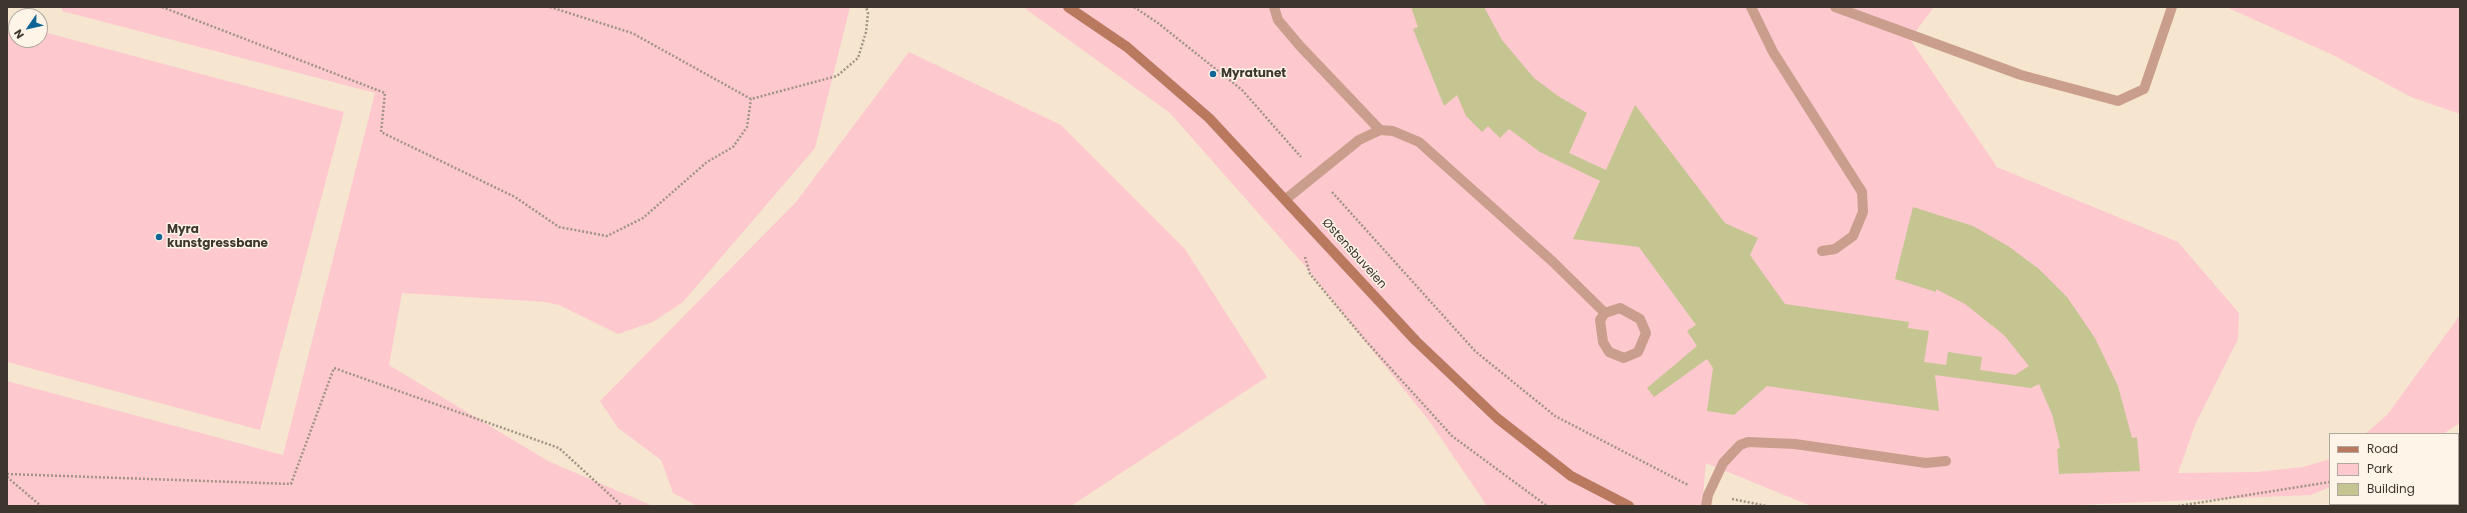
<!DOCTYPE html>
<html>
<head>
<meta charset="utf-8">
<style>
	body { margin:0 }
	#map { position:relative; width:2467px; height:513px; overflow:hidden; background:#f6e6cf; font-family:Poppins,sans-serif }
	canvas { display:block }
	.frame { position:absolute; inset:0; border:8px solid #3d362e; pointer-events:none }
	.legend { position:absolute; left:2329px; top:433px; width:130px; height:72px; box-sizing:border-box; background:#fef4e7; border:1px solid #b1a89d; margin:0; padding:5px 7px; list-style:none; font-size:12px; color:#3d362e }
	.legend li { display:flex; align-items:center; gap:8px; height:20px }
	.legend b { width:20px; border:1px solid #b1a89d }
	.north { position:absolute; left:8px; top:8px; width:40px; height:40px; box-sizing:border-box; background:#fef4e7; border:1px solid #b1a89d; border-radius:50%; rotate:236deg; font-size:11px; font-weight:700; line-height:16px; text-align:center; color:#3d362e }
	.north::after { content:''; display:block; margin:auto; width:14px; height:18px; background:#0f6696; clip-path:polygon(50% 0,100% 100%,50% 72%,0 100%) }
</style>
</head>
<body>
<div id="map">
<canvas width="2467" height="513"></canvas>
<div class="frame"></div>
<ul class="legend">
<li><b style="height:5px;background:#b9795f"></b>Road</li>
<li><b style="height:11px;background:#fec8cf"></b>Park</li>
<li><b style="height:11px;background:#c4c590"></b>Building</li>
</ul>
<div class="north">N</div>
</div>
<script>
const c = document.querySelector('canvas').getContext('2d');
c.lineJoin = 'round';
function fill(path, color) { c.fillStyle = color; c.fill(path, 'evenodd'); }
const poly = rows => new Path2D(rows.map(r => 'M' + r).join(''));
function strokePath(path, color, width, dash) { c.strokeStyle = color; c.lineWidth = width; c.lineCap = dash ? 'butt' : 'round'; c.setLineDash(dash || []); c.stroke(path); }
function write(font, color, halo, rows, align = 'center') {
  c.font = font + ' Poppins,sans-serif'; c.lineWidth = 3; c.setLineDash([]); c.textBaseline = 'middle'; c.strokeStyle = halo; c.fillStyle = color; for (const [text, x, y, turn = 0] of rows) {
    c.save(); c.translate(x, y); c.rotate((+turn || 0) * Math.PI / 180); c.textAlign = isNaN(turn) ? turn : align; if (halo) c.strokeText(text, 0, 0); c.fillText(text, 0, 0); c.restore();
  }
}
fill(poly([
	[62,7,850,7,815,148,683,302,653,322,618,334,559,305,545,302,402,293,389,365,548,461,653,506,7,506,7,381,283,455,375,93,62,11],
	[1023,7,1934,7,1910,39,1997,167,2178,242,2239,313,2238,339,2196,423,2178,473,2256,472,2303,467,2330,459,2330,487,2311,495,2056,506,1811,506,1706,463,1702,506,1487,506,1430,422,1304,265,1170,113],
	[2226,7,2460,7,2460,114,2411,97,2333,55],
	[7,22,16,25,16,40,40,40,40,31,344,112,260,430,7,362],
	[909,52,1061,125,1185,249,1267,377,1071,506,697,506,673,493,661,460,618,428,600,401,796,202],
	[2460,315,2460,423,2443,434,2365,434,2387,415]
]), '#fec8cf');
fill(poly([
	[1411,7,1484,7,1502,40,1534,78,1558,96,1587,113,1569,153,1606,170,1635,105,1725,223,1758,238,1750,255,1785,304,1909,322,1908,328,1929,331,1924,362,1946,365,1948,352,1982,357,1980,370,2015,375,2029,366,2004,335,1965,304,1936,289,1936,292,1895,279,1913,207,1973,226,2008,246,2039,269,2067,297,2095,338,2118,386,2132,438,2137,437,2140,471,2059,474,2057,449,2060,448,2059,442,2052,414,2039,384,2031,388,1935,375,1939,411,1767,386,1734,415,1707,411,1713,368,1707,359,1654,397,1647,388,1697,346,1687,331,1696,325,1639,247,1573,239,1600,181,1540,152,1509,129,1500,138,1488,126,1482,132,1466,116,1457,95,1444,106,1413,29,1418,27]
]), '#c4c590');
strokePath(poly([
	[162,7,385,93,381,132,515,197,559,227,607,236,643,218,707,162,733,147,747,127,751,99],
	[550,7,632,33,751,99,837,76,858,58,866,32,868,13,866,7],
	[1134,7,1158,23,1242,90,1301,157],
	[1332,192,1475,351,1555,416,1688,485],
	[1305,257,1310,274,1365,340,1452,436,1547,506],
	[2458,440,2460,440],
	[7,474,291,484,334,368,559,448,622,506],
	[7,477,41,506],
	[1732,499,1767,506],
	[2178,506,2330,482]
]), '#9f9484', 2.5, [2, 2]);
strokePath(poly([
	[1274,7,1278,20,1300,46,1380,130],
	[1751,7,1773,52,1862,192,1863,212,1853,236,1835,249,1822,251],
	[1835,7,2021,75,2118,101,2144,89,2172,7],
	[1286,199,1359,140,1380,130,1393,131,1419,142,1552,261,1605,313],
	[1620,308,1640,319,1646,333,1638,352,1624,358,1609,352,1603,342,1600,320,1605,313,1620,308],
	[1706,506,1708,495,1723,463,1740,445,1748,442,1795,444,1926,463,1946,461]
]), '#ca9e8c', 10);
strokePath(poly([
	[1068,7,1127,47,1209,118,1416,341,1497,418,1571,476,1629,506],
	[2458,487,2460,487],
	[2396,506,2403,504]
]), '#b9795f', 10);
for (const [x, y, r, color] of [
	[1213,74,4,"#0f6696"],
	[159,237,4,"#0f6696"]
]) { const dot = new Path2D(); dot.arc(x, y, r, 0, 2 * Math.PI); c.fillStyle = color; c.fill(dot); strokePath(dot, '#fef4e7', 1.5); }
write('bold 12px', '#3d362e', '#fef4e7', [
	["Myratunet",1221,74],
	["Myra",167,230],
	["kunstgressbane",167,244]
], 'left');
write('12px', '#3d362e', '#fef4e7', [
	["Østensbuveien",1354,254,48]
]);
</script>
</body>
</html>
